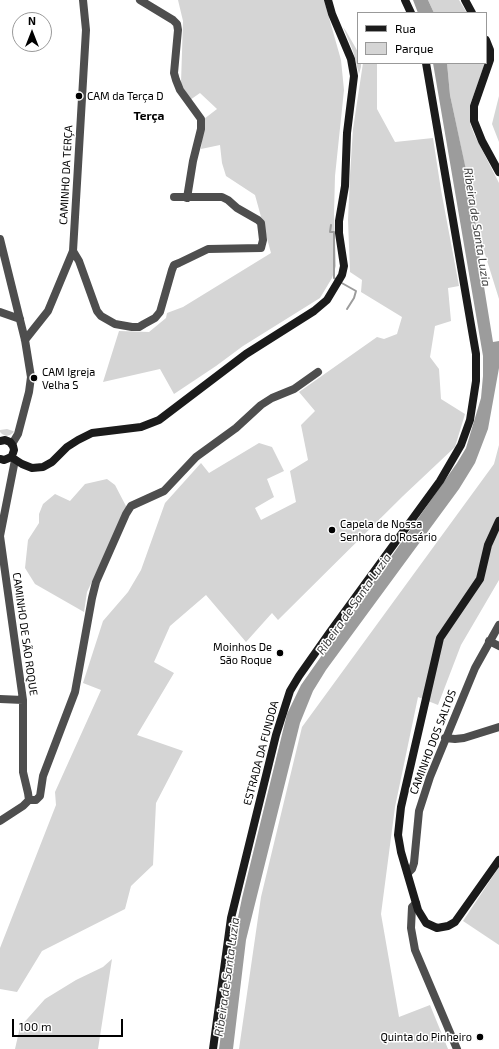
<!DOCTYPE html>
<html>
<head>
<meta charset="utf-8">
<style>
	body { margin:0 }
	#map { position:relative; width:499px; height:1049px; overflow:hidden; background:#fff; font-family:"Exo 2",sans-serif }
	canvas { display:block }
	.legend { position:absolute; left:357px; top:12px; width:130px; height:52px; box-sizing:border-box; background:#fff; border:1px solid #999; margin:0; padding:5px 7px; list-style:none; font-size:12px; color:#000 }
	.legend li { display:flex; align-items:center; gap:8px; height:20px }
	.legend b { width:20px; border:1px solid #999 }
	.north { position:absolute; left:12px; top:12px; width:40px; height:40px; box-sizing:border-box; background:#fff; border:1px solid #999; border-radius:50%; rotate:0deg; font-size:11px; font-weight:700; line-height:16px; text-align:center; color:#000 }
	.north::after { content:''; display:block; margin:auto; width:14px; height:18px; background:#000; clip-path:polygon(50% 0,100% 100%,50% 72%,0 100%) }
	.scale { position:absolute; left:12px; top:1019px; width:111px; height:18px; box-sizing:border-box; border:2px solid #000; border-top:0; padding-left:5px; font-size:12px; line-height:14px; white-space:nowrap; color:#000; -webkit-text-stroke:3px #fff; paint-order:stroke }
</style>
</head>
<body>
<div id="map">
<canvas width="499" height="1049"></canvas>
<ul class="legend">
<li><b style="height:5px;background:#1b1b1b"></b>Rua</li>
<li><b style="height:11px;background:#d5d5d5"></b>Parque</li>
</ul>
<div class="north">N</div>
<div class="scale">100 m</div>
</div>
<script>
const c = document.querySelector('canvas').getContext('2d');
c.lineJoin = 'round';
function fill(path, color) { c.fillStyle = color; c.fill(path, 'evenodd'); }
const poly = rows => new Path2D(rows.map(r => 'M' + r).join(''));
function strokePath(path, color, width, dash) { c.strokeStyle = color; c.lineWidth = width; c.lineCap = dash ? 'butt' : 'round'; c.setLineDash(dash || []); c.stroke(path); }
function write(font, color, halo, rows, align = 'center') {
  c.font = font + ' "Exo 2",sans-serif'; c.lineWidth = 3; c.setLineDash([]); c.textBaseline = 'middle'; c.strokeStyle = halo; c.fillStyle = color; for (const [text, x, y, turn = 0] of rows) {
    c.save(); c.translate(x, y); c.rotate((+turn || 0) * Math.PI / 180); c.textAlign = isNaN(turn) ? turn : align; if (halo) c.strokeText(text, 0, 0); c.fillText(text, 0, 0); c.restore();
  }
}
fill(poly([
	[178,0,324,0,341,60,344,90,335,176,334,214,336,266,332,278,320,298,243,346,216,366,174,394,160,369,103,382,119,331,149,332,166,318,167,313,183,307,271,253,255,195,226,176,222,163,220,145,201,149,204,119,217,109,200,93,190,100,181,83,183,21],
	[428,0,459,0,467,13,434,13],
	[343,27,346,31,358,52,358,63,361,63,361,67,359,74,353,51],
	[363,63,377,63,377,109,395,142,433,138,441,190,459,286,448,288,451,321,435,326,430,357,439,369,441,399,465,414,455,447,403,496,278,620,272,613,246,642,206,595,170,626,154,662,174,673,137,735,183,751,156,803,153,865,131,886,125,909,42,951,17,992,0,989,0,948,56,805,55,792,101,690,83,683,103,621,128,592,141,570,165,503,201,463,209,473,259,443,272,447,284,471,267,479,274,497,255,508,261,520,296,502,290,471,308,460,301,425,315,411,299,392,377,337,384,339,397,334,402,317,361,292,362,280,350,272,348,220,350,175,353,129],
	[447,63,485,63,470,105,470,123,474,134,499,183,499,299,485,254,479,254,472,200,450,95],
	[499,96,499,142,492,124],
	[7,429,13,431,14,432,10,435,6,436,2,434,0,432,0,430],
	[499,445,499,580,461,645,438,705,418,697,395,807,381,914,399,1017,430,1005,448,1049,239,1049,261,897,302,727,494,464],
	[107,479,115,485,127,508,87,592,84,612,35,584,25,568,28,540,39,523,39,514,43,504,55,494,70,501,85,484],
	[499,867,499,945,463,921],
	[112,959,98,1049,15,1049,20,1027,45,999,76,980,103,967]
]), '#d5d5d5');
fill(poly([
	[413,0,428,0,434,13,418,13],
	[433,63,447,63,450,95,472,198,481,268,493,342,499,341,499,368,488,429,475,463,459,489,326,670,313,691,300,723,246,940,233,1049,219,1049,234,937,242,898,287,714,301,685,457,463,466,448,481,398,483,376,483,356]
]), '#9c9c9c');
strokePath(poly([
	[331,225,330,232,334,232,334,278,336,279],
	[340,282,356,291,354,298,347,309]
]), '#9c9c9c', 2);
strokePath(poly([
	[140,0,173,20,177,24,178,30,174,73,176,80,180,90,201,119,201,129,193,161,187,198],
	[0,239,25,340,31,377,29,392,18,434,12,444],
	[73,251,79,261,97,311,101,316,115,324,132,327,139,327,144,324,155,318,160,312,172,270,174,265,179,263,208,249,261,248,263,240,261,223,258,220,237,208,228,200,222,197,174,197],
	[0,312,20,319],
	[25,340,48,311,73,251,86,30,83,0],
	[489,641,499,646],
	[0,699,23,700],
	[445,738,455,739,464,738,499,727],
	[29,800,36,800,40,796,43,776,75,692,92,598,96,582,126,514,131,506,164,491,196,457,236,428,261,405,272,398,294,389,318,372],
	[0,821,23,806,29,800,28,793,23,772,23,700,0,536,15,460],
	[408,873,412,869,414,863,419,811,430,777,475,668,499,625],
	[416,903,412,907,411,928,415,950,457,1049]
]), '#4e4e4e', 8);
strokePath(poly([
	[405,0,411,13],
	[465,0,472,13],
	[486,40,490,50,490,60,474,106,474,121,482,141,499,172],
	[0,441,5,440,10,442,13,446,14,450,12,456,9,458,4,460,0,459],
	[11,457,22,464,32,468,43,467,52,462,67,447,78,440,92,433,141,427,159,420,246,354,314,311,327,300,342,275,344,266,339,233,339,221,345,186,347,133,354,76,351,59,332,14,328,0],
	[499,521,488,545,480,579,440,638,401,807,398,835,401,852,418,910,426,923,437,928,448,926,455,922,499,860],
	[213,1049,231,918,276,735,290,691,299,676,330,632,440,481,461,445,470,420,476,381,476,354,426,63]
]), '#1b1b1b', 8);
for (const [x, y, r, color] of [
	[79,96,4,"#000"],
	[34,378,4,"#000"],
	[332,530,4,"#000"],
	[280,653,4,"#000"],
	[480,1037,4,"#000"]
]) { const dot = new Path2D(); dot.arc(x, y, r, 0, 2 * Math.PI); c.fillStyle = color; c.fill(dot); strokePath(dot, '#fff', 1.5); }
write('11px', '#000', '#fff', [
	["CAM da Terça D",87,96],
	["CAM Igreja",42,372],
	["Velha S",42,385],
	["Capela de Nossa",340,524],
	["Senhora do Rosário",340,537],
	["Moinhos De",272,647,"right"],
	["São Roque",272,660,"right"],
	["Quinta do Pinheiro",472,1037,"right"]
], 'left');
write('11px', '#000', '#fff', [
	["CAMINHO DA TERÇA",66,175,-87],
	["CAMINHO DE SÃO ROQUE",25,634,82],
	["CAMINHO DOS SALTOS",433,742,-69],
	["ESTRADA DA FUNDOA",261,753,-75]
]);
write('bold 12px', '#000', '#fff', [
	["Terça",149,116]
]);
write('italic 12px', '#3d3d3d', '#fff', [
	["Ribeira de Santa Luzia",477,227,81],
	["Ribeira de Santa Luzia",354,604,-55],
	["Ribeira de Santa Luzia",227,977,-82]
]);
</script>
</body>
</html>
